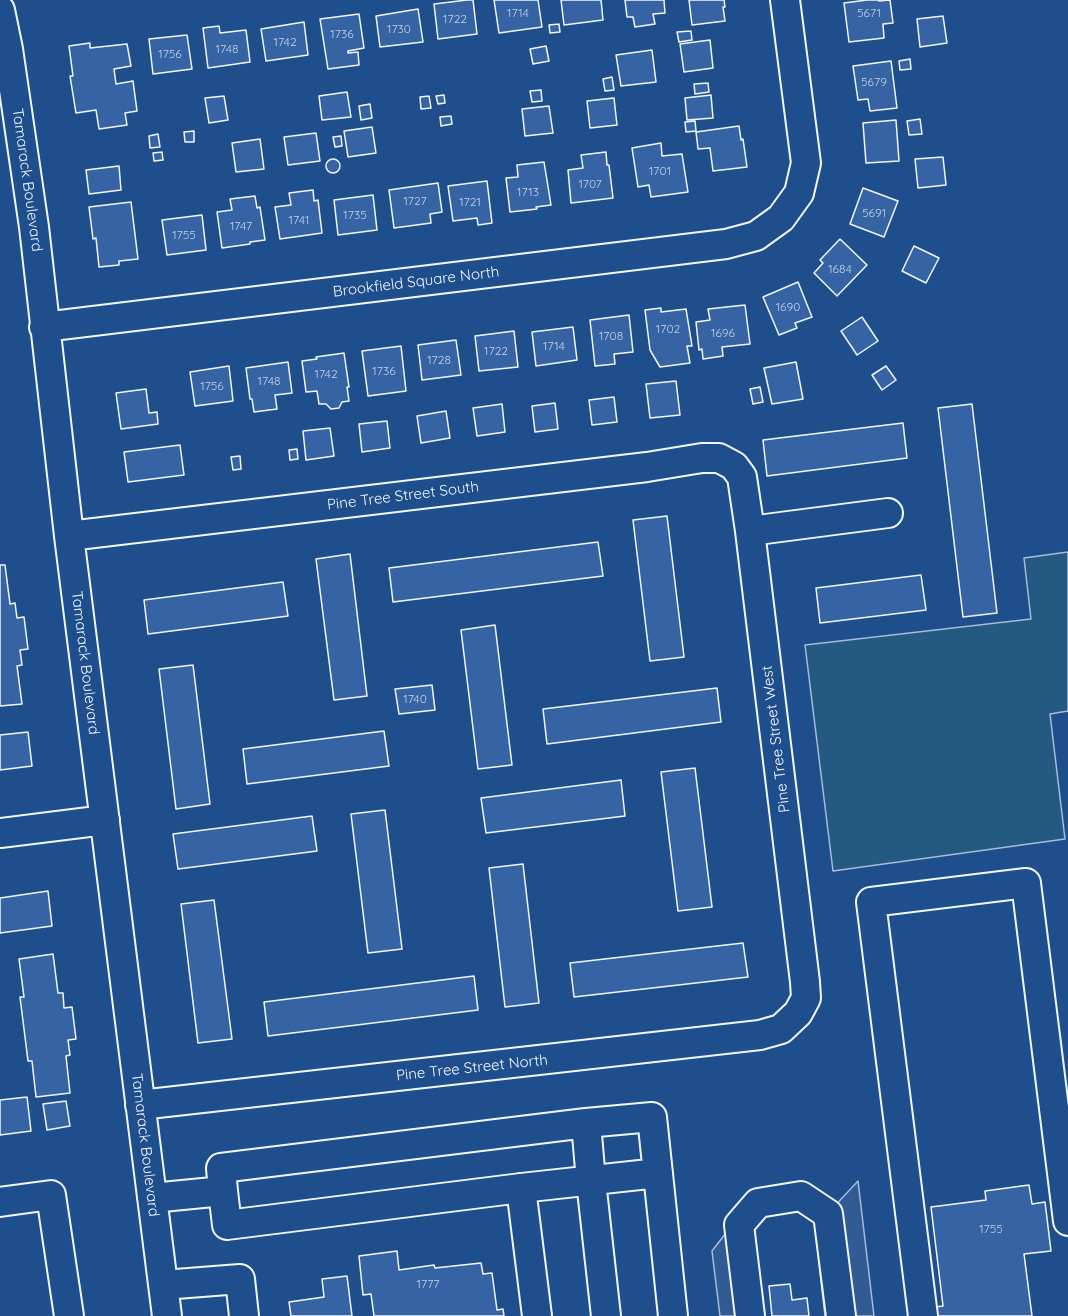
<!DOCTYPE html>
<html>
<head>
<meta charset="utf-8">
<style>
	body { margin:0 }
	canvas { display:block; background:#1f4e8c }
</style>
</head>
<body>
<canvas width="1068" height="1316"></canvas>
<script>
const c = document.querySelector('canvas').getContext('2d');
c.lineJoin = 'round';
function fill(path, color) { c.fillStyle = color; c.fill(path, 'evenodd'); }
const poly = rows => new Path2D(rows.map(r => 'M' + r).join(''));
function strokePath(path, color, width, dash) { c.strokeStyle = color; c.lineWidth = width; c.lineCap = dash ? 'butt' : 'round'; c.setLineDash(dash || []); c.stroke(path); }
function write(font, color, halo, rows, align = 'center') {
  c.font = font + ' Quicksand,sans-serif'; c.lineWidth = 4.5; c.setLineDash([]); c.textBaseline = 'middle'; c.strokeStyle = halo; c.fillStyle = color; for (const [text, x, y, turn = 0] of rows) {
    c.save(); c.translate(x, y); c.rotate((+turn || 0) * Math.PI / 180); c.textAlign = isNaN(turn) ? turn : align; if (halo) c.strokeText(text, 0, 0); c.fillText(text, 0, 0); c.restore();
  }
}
const green = poly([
	[1068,552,1068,711,1050,714,1065,839,833,871,805,645,1031,619,1024,558,1068,552]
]);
fill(green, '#245a82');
strokePath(green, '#a8bbd7', 1.5);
const parking = poly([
	[858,1181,874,1316,825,1316,815,1227,858,1181],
	[729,1229,763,1316,720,1316,712,1251,729,1229]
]);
fill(parking, '#305b95');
strokePath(parking, '#a8bbd7', 1.5);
const building = poly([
	[467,0,473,0,477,34,438,39,434,4,467,0],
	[494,0,538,0,542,27,499,33,494,0],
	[561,0,601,0,603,20,564,25,561,0],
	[625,0,664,0,665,13,653,14,655,24,635,27,633,17,627,17,625,0],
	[689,0,724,0,725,7,723,7,725,21,692,25,689,0],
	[867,0,879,0,879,1,890,0,893,23,883,24,884,38,849,42,844,3,867,0],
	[418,9,423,42,380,47,376,16,418,9],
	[359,14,364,48,348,51,348,53,358,52,359,65,328,69,320,19,359,14],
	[943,16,947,43,920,47,917,19,943,16],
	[304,22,308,55,266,61,261,29,304,22],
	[559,24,560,32,550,33,549,25,559,24],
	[219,26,220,33,246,30,250,62,208,68,203,28,219,26],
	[691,31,692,40,679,42,677,32,691,31],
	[187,35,192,69,153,74,149,39,187,35],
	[710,40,713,68,684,72,680,44,710,40],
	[90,43,90,48,127,44,131,66,114,69,116,84,133,81,137,111,125,113,127,125,99,129,96,110,76,113,70,76,73,76,69,46,90,43],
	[546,46,549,61,533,64,530,49,546,46],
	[652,50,656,82,621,86,616,55,652,50],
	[910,59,911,69,900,70,899,61,910,59],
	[891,61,897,108,870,111,868,99,858,100,853,66,891,61],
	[612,77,614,90,605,91,603,79,612,77],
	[708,83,709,92,695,94,694,84,708,83],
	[541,90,542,101,532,102,530,91,541,90],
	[347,92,351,117,322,120,319,96,347,92],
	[444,95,445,103,438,104,436,96,444,95],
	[711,95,713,118,687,120,685,98,711,95],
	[224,96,228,120,209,123,205,98,224,96],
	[429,96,431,108,421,109,420,97,429,96],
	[614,98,617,125,590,128,587,101,614,98],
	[370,104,372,118,361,120,359,106,370,104],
	[549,106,553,133,525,136,522,109,549,106],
	[451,116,452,124,441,126,440,117,451,116],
	[920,119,922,134,909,135,907,121,920,119],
	[896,120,899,161,866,163,863,123,896,120],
	[695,121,696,131,686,132,685,122,695,121],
	[739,126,741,140,743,139,747,167,713,171,710,148,698,149,696,132,739,126],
	[372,127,376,153,348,157,344,131,372,127],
	[194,131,194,142,185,142,184,132,194,131],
	[316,133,320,161,288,165,284,137,316,133],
	[158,134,160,147,150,148,149,136,158,134],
	[341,136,342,146,335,147,333,137,341,136],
	[260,139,264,169,236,172,232,143,260,139],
	[661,143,662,156,682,154,688,192,651,197,649,185,638,187,632,148,661,143],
	[162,152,163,160,154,161,153,153,162,152],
	[606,152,607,165,609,165,613,198,571,203,568,170,583,168,581,155,606,152],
	[943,157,946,185,918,188,915,159,943,157],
	'326 166a7 7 0 1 1 14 0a7 7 0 1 1-14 0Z',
	[544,162,551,205,536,207,537,209,510,212,506,178,518,177,517,165,544,162],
	[119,166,121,190,89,194,86,170,119,166],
	[487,181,492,223,478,225,477,218,453,221,448,186,487,181],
	[438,183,442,212,430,214,431,223,394,228,389,190,438,183],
	[863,188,898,201,884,237,850,224,863,188],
	[313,190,314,201,318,200,322,233,280,239,275,207,291,205,289,193,313,190],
	[373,195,377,230,338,235,334,200,373,195],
	[255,196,257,208,260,207,265,240,250,242,250,244,222,248,217,212,232,210,230,199,255,196],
	[131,202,138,259,119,261,119,265,99,267,96,238,93,239,89,207,131,202],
	[202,215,206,250,167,255,162,220,202,215],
	[840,239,867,265,837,296,814,273,823,263,820,260,840,239],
	[914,246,939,258,926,283,902,271,914,246],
	[798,282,812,317,795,323,797,328,779,335,763,297,798,282],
	[745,305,750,344,722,347,723,356,703,359,702,349,699,350,696,322,710,320,708,309,745,305],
	[661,308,661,312,686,309,692,346,687,346,690,363,660,367,650,350,645,310,661,308],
	[629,315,633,352,614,354,615,364,595,366,590,320,629,315],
	[862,317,878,341,857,355,841,331,862,317],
	[573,327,577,360,536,366,532,332,573,327],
	[514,331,518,367,479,371,475,336,514,331],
	[456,340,461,375,422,380,418,345,456,340],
	[401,346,406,391,368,396,362,351,401,346],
	[344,353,349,387,347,387,349,401,342,402,339,408,331,409,326,404,319,404,317,391,306,392,302,361,317,359,316,357,344,353],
	[288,362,292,393,275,395,277,409,254,412,252,399,250,399,246,368,288,362],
	[796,362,803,399,772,404,764,368,796,362],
	[229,366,233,401,195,406,190,372,229,366],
	[886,366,896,380,882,390,872,375,886,366],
	[676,381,680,415,650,418,646,384,676,381],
	[760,387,763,402,753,404,750,389,760,387],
	[146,389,149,413,157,412,158,424,121,429,116,393,146,389],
	[614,397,617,422,592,425,589,400,614,397],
	[555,403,558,429,535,432,532,406,555,403],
	[502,404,505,432,477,436,473,408,502,404],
	[972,404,997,613,963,617,938,408,972,404],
	[446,411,450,438,421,443,417,416,446,411],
	[387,421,390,448,362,452,359,424,387,421],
	[903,423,907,458,767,476,763,440,903,423],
	[330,428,334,456,306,460,303,431,330,428],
	[180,445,184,475,128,482,124,452,180,445],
	[297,449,298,459,290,460,289,450,297,449],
	[240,456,241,469,233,470,231,457,240,456],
	[667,516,684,657,650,661,633,520,667,516],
	[598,542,603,576,393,602,389,568,598,542],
	[350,554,367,696,334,700,316,559,350,554],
	[0,565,5,565,10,604,15,603,17,618,24,617,28,649,20,650,22,665,17,666,22,704,0,706,0,565],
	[921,575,926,610,820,623,816,588,921,575],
	[283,582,288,616,148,634,144,600,283,582],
	[495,625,512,765,478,769,461,630,495,625],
	[193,665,210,804,176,809,159,669,193,665],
	[432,685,435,710,399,714,395,689,432,685],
	[717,688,721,722,547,744,543,709,717,688],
	[384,731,389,766,247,784,243,749,384,731],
	[28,732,32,766,0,770,0,735,28,732],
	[695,768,712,907,678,911,661,772,695,768],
	[621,780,625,816,486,833,481,798,621,780],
	[385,810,402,949,368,953,351,814,385,810],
	[312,816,317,851,178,869,173,834,312,816],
	[523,864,539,1003,505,1007,489,868,523,864],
	[48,891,52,926,0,933,0,898,48,891],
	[214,900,232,1039,198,1043,181,904,214,900],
	[743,943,748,977,574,997,570,963,743,943],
	[53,954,58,993,63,993,64,1008,72,1007,76,1039,68,1040,70,1055,66,1056,70,1093,36,1097,32,1061,28,1061,20,997,24,997,19,959,53,954],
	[474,976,478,1010,268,1036,264,1002,474,976],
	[27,1097,31,1131,0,1135,0,1100,27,1097],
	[66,1101,70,1126,47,1130,43,1104,66,1101],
	[1029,1185,1032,1204,1045,1202,1051,1251,1024,1254,1032,1316,936,1316,935,1307,943,1306,931,1207,986,1200,985,1191,1029,1185],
	[397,1251,399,1270,434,1265,435,1268,481,1263,483,1274,492,1273,497,1310,503,1309,504,1316,374,1316,371,1294,363,1295,359,1256,397,1251],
	[347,1276,352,1316,291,1316,289,1302,324,1297,322,1279,347,1276],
	[790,1284,792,1300,807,1298,809,1316,772,1316,769,1286,790,1284]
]);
fill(building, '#3563a3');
strokePath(building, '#f2f6ff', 1.5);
const minor = poly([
	[0,10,8,49,34,227,69,536,167,1316],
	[44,327,726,244,756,236,781,218,799,193,806,163,785,0],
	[750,531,888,513],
	[69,536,647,467,702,458,719,458,734,466,742,477,750,531,805,982,806,998,798,1013,781,1029,760,1035,140,1105],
	[0,833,105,820],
	[586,1123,652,1117,673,1316],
	[521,1188,537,1316],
	[223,1191,227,1225,521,1188,658,1173],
	[152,1198,223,1191,221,1168,586,1123,591,1181,606,1316],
	[0,1202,51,1195,69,1316],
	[163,1285,240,1279,244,1316],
	[750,1316,739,1225,758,1203,801,1196,828,1214,841,1316],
	[923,1316,871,902,1026,883,1068,1221]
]);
strokePath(minor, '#f2f6ff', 32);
strokePath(minor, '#1f4e8c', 28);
write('12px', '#c3d1e8', null, [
	["1714",518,13],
	["5671",869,13],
	["1722",455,19],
	["1730",399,29],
	["1736",342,34],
	["1742",285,42],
	["1748",227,49],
	["1756",170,54],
	["5679",874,82],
	["1701",660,171],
	["1707",590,184],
	["1713",528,192],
	["1727",415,201],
	["1721",470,202],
	["5691",874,213],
	["1735",355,215],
	["1741",299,220],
	["1747",241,226],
	["1755",184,235],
	["1684",840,269],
	["1690",788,307],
	["1702",668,329],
	["1696",723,333],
	["1708",611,336],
	["1714",554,346],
	["1722",496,351],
	["1728",439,360],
	["1736",384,371],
	["1742",326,374],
	["1748",269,381],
	["1756",212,386],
	["1740",415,699],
	["1755",991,1229],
	["1777",428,1284]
]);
write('15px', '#f2f6ff', '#1f4e8c', [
	["Tamarack Boulevard",27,180,82],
	["Brookfield Square North",416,282,-7],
	["Pine Tree Street South",403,496,-7],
	["Tamarack Boulevard",85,663,83],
	["Pine Tree Street West",776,739,-97],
	["Pine Tree Street North",472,1068,-6],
	["Tamarack Boulevard",145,1145,83]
]);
</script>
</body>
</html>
